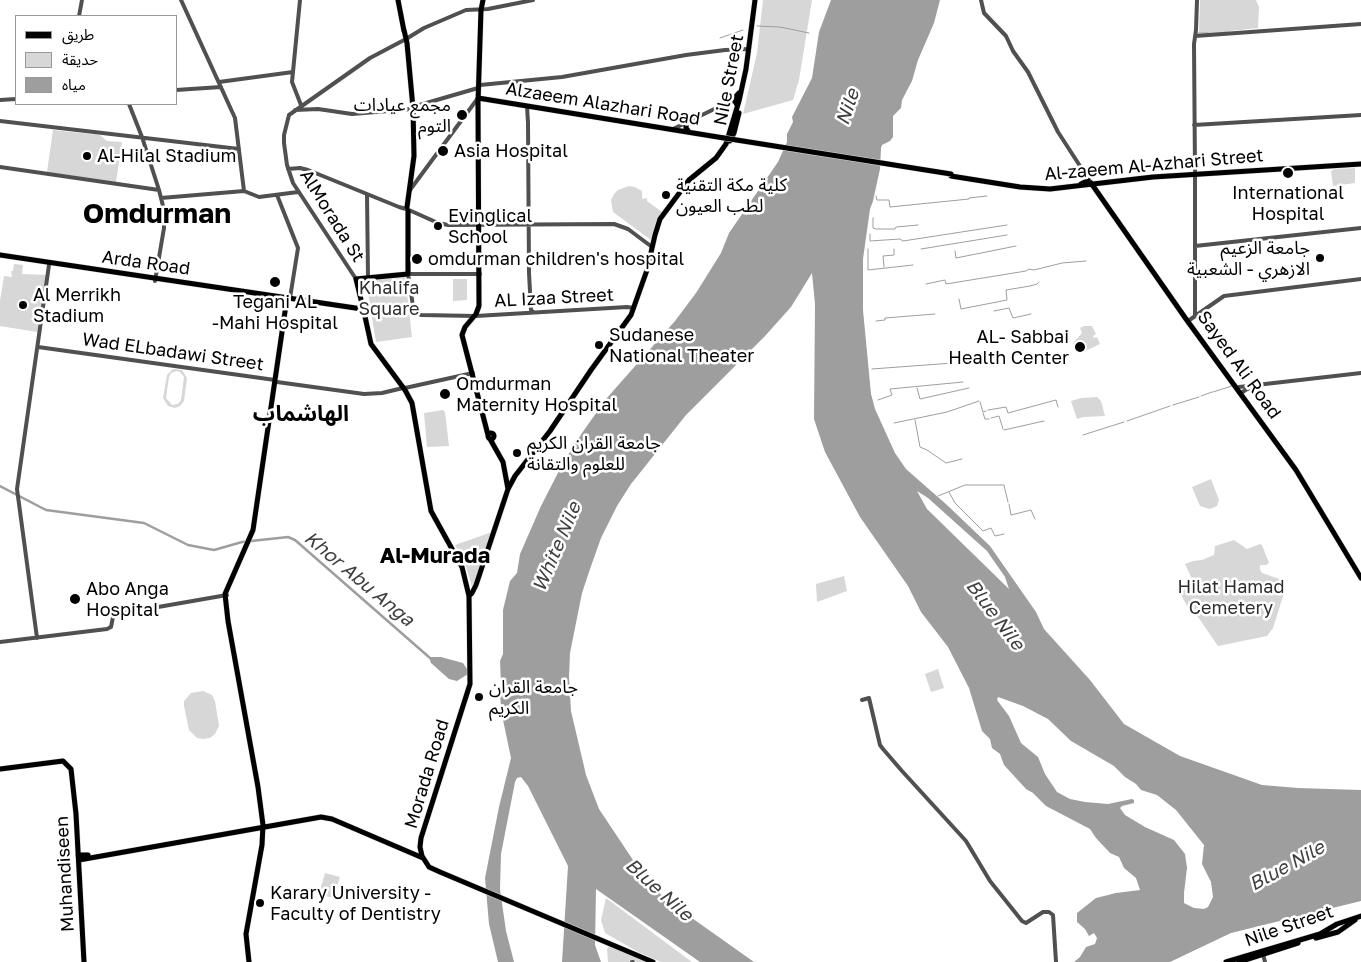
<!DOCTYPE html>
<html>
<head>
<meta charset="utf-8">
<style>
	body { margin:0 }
	#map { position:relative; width:1361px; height:962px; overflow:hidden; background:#fff; font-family:"Golos Text","Noto Sans Arabic",sans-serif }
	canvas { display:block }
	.legend { position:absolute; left:15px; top:15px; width:162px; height:90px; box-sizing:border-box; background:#fff; border:1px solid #999; margin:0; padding:6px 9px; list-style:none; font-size:15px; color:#000 }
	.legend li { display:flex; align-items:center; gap:10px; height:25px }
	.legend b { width:25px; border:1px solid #999 }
</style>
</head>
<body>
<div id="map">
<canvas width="1361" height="962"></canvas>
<ul class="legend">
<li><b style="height:6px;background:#000"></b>طريق</li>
<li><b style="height:14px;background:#d7d7d7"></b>حديقة</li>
<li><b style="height:14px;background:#9e9e9e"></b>مياه</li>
</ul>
</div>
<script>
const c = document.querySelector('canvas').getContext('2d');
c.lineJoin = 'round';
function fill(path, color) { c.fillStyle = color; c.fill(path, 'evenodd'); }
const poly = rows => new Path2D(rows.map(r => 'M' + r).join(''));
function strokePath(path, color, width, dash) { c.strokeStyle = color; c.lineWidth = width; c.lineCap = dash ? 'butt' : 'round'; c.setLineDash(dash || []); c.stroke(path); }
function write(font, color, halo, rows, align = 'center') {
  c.font = font + ' "Golos Text","Noto Sans Arabic",sans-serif'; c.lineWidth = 5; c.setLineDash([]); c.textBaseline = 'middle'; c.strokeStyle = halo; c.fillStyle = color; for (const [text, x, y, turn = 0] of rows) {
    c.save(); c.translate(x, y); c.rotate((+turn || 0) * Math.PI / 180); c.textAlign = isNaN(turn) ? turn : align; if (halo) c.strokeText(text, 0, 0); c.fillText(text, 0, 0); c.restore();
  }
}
fill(poly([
	[763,0,812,0,799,80,793,100,743,114,757,53],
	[1200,0,1256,0,1259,7,1258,28,1230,31,1226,33,1199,33],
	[53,130,100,135,107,141,122,142,116,182,47,172],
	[1355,168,1355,183,1333,186,1331,171,1335,169],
	[629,186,635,187,642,191,642,199,647,198,647,201,662,212,655,227,651,240,613,212,611,200,614,194,618,190],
	[14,264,23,265,22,274,48,275,39,330,37,332,0,326,0,301,4,276,12,277,11,271,13,271],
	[405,275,412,337,376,342,366,281],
	[453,279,467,279,467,300,453,301],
	[1084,326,1092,326,1096,334,1093,336,1094,338,1097,337,1100,344,1085,351,1081,341,1074,345,1073,343,1082,333,1080,328],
	[173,369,182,370,187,378,184,401,180,406,175,408,168,406,163,398,167,375],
	[177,371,180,372,184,377,181,400,178,404,172,405,166,398,169,377,171,373],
	[1097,397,1101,401,1105,416,1083,417,1077,419,1071,401,1081,398],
	[443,410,445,412,449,446,427,447,424,413],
	[1211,479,1219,500,1217,506,1210,509,1200,506,1192,487],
	[492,532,472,587,465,563,455,545],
	[1234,540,1247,549,1260,544,1262,545,1269,563,1266,565,1260,565,1260,570,1262,573,1282,580,1284,584,1284,593,1273,628,1267,636,1218,646,1198,617,1187,606,1180,593,1180,589,1192,579,1185,564,1193,561,1202,560,1214,555,1215,546],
	[844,576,847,591,817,602,816,584],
	[938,669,944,688,931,692,925,674],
	[203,691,212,695,215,701,219,726,215,734,210,738,203,739,197,738,189,730,184,706,184,701,191,693],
	[325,873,340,877,333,898,319,894],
	[606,898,692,962,661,962,638,952,605,933,601,920],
	[609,946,647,962,637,962,634,960,629,962,608,962,607,949]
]), '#d7d7d7');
fill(poly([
	[831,0,940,0,934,23,918,60,912,81,902,100,901,108,893,116,893,137,890,141,882,145,881,148,880,169,873,201,870,209,863,259,863,310,871,394,875,409,895,453,906,469,947,505,990,546,1036,612,1044,629,1090,680,1124,724,1180,756,1262,785,1298,788,1361,790,1361,901,1231,933,1170,962,1074,962,1080,957,1086,947,1095,944,1097,938,1094,933,1089,936,1085,929,1077,922,1077,913,1096,898,1116,893,1140,890,1136,878,1124,868,1119,857,1110,853,1096,838,1090,829,1046,806,1033,793,1026,789,1004,765,1000,754,992,748,990,739,982,731,969,688,948,647,921,612,908,586,860,517,825,452,814,419,815,304,812,273,791,307,765,336,686,415,631,484,617,506,601,538,590,569,582,593,570,653,569,677,571,711,586,775,599,809,637,866,665,899,754,962,700,962,596,889,595,945,601,962,562,962,568,866,528,786,521,777,517,778,515,782,501,854,500,889,506,931,514,962,498,962,489,924,485,878,499,807,511,758,502,715,499,686,501,683,500,661,503,654,503,610,510,581,517,573,520,554,541,506,563,463,582,433,606,399,675,321,696,293,721,253,729,233,778,162,787,142,787,134,793,122,792,117,812,78,819,32],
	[917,491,928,498,987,551,1005,577,1009,589,927,509],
	[998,697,1023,706,1048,719,1071,741,1114,766,1125,777,1136,784,1141,790,1157,795,1176,810,1204,845,1202,864,1211,882,1213,897,1208,907,1204,909,1194,908,1184,903,1184,893,1187,868,1185,854,1174,840,1145,827,1125,815,1120,808,1122,806,1134,803,1134,800,1132,799,1108,804,1085,802,1070,799,1057,792,1045,774,1038,757,1021,743,1009,716,997,700],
	[429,657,441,657,463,663,467,669,468,674,457,681,449,679,431,663]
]), '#9e9e9e');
strokePath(poly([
	[757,26,780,27,809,33],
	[1198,33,1208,33],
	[720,38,743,30],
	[876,196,877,200,889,200,890,207,969,199,969,198,987,196],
	[873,218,873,228,876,229,895,229,896,227,918,225],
	[870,234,870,241,900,239,903,241,1007,225],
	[868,249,868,270,913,265],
	[921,249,1007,235],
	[955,251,956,258,1016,246],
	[884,267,883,256,894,255,894,249],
	[926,284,945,280,946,284,1026,271,1029,269,1034,270,1062,263,1086,261],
	[959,299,961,309,1007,300,1006,290,1030,286,1037,284,1039,282],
	[994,311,1009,308,1013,318,1031,314],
	[876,321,885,320,885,318,935,314],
	[872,369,953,363],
	[917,388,920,399,969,388],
	[1213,392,1232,386],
	[1201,396,1212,392],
	[878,400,892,395,890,389,963,382],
	[980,402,983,412,986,411],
	[1173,405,1199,397],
	[988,410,1006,407,1008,413,1056,400,1058,407],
	[983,413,985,419,989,419],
	[991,418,999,416,1003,429],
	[915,420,920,447,927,450,946,463,962,459],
	[1127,421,1170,406],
	[894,423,947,412,979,401],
	[1004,430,1044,421],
	[1083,435,1124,422],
	[949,492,955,503,983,531,991,528,995,536,1004,534],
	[938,496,965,485,1004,485,1008,502],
	[1009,504,1011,515,1031,510,1035,519]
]), '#9e9e9e', 1);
strokePath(poly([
	[0,486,46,510,144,523,188,545,214,550,242,542,288,537,295,540,430,658]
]), '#9e9e9e', 2.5);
const major = poly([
	[398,0,404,31],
	[483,0,481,10,478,103,479,306,476,314,465,327,462,335,488,435],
	[404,30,407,43,413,108,414,156,407,207],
	[478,98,724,138],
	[737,105,735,101,732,101,739,93],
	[686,122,686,128,689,132],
	[730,141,734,133,739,113],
	[951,176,1020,187,1050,189,1153,177,1361,164],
	[1091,183,1186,319,1296,470,1361,578],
	[1081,184,1087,181,1088,177],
	[0,255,362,309],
	[363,308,356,279,408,274,408,211],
	[364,312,371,344,405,390,412,403,431,511,462,567,469,596,470,684,421,838,420,847,422,856,429,867,440,872,653,962],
	'488 436a3 3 0 1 1 6 0a3 3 0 1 1-6 0Z',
	[490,439,503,462,508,489],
	[469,596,472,593,476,585,508,489,515,476,550,431,591,370,631,315,647,270,655,235,660,219,689,180,716,158,726,144,739,101,746,69,755,0],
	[0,769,63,761,71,769,76,814,84,962],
	[78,855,88,855],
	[79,860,321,817,332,819,423,858],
	[1316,938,1338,932,1355,920],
	[249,962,246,934,262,845,263,825,258,787,228,621,225,594,253,530,287,298],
	[1226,962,1320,934,1337,924,1361,916],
	[1239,962,1298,943]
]);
strokePath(major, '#dbdbdb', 6);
strokePath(poly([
	[181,0,235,118,244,191],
	[300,0,292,82,301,105],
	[981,0,984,13,1006,36,1013,51,1028,72,1058,132,1091,183],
	[79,16,82,0],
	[1195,36,1361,24],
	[219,82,293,72],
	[480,85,562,77,686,55,725,50,749,49],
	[176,90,221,87],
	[0,100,16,99],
	[129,104,142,137,159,190,164,210,164,228,155,281],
	[527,106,528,123,529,273,531,310,533,312],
	[295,110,318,109,352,114,412,109,416,106,478,88],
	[0,121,239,149],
	[1194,125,1361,115],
	[673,129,733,100],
	[0,167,159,190],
	[288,169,300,168,308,170,399,207,406,209],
	[1195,173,1194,44,1196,30,1197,0],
	[1195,175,1195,316],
	[410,190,478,98],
	[367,194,368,278],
	[277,195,298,248,290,298],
	[161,198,244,191,259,197,298,192],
	[409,210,438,223,448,225,614,224,628,229,652,247],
	[1195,246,1361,228],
	[480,274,408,274,414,312,421,315,476,316,627,307,634,308],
	[356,279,293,183,287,165,284,143,284,135,289,115,370,58,406,39,424,28,466,10,488,9,533,0],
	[1188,321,1224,296,1361,279],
	[38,347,275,380],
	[277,382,364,394,382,393,403,388],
	[1239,387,1361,373],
	[405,388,473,373],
	[1241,393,1247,389,1254,388],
	[37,638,17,489,49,265],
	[0,642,107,629,111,627,113,617,118,614,227,595],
	[862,700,869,698,880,745,883,749,902,771,966,841,990,881,1022,921,1026,923,1043,912,1049,912,1053,915,1056,962],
	[1263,954,1265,962],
	[632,962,633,962]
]), '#505050', 4);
strokePath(major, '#000', 5);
const majorBridge = poly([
	[724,138,951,174]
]);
strokePath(majorBridge, '#dbdbdb', 6, []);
strokePath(majorBridge, '#000', 5);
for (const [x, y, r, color] of [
	[462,115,6,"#000"],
	[443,151,6,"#000"],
	[87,156,5,"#000"],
	[1288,173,6,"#000"],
	[666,195,5,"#000"],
	[438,226,5,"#000"],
	[1320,258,5,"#000"],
	[417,259,6,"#000"],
	[275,282,6,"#000"],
	[23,305,5,"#000"],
	[599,345,5,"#000"],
	[1080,347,6,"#000"],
	[445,394,6,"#000"],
	[517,453,5,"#000"],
	[75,599,6,"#000"],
	[479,697,5,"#000"],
	[260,903,5,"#000"]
]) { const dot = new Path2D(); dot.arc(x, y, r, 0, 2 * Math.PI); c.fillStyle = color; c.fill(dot); strokePath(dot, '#fff', 2); }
write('18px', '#000', '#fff', [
	["Nile Street",729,80,-79],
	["Alzaeem Alazhari Road",603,104,9],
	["Al-zaeem Al-Azhari Street",1154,165,-5],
	["AlMorada St",332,216,58],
	["Arda Road",146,263,8],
	["AL Izaa Street",554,298,-3],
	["Wad ELbadawi Street",173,352,8],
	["Sayed Ali Road",1239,365,54],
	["Morada Road",427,774,-73],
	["Muhandiseen",65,874,-93],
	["Nile Street",1289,926,-19]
]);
write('18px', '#000', '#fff', [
	["مجمع عيادات",451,105,"right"],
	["التوم",451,126,"right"],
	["Asia Hospital",454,151],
	["Al-Hilal Stadium",97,156],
	["كلية مكة التقنية",676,185],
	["لطب العيون",676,206],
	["International",1288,193,"center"],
	["Hospital",1288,214,"center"],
	["Evinglical",448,216],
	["School",448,237],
	["جامعة الزعيم",1310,248,"right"],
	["الازهري - الشعبية",1310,269,"right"],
	["omdurman children's hospital",428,259],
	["Al Merrikh",33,295],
	["Stadium",33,316],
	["Tegani AL",275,302,"center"],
	["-Mahi Hospital",275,323,"center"],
	["Sudanese",609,335],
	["National Theater",609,356],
	["AL- Sabbai",1069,337,"right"],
	["Health Center",1069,358,"right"],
	["Omdurman",456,384],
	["Maternity Hospital",456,405],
	["جامعة القران الكريم",527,443],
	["للعلوم والتقانة",527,464],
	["Abo Anga",86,589],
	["Hospital",86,610],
	["جامعة القران",489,687],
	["الكريم",489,708],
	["Karary University -",270,893],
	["Faculty of Dentistry",270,914]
], 'left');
write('18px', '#2e2e2e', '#fff', [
	["Khalifa",389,288],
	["Square",389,309],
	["Hilat Hamad",1231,587],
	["Cemetery",1231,608]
]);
write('italic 19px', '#3f3f3f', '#fff', [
	["Nile",848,107,-72],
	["White Nile",557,547,-67],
	["Khor Abu Anga",359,579,40],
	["Blue Nile",995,615,53],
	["Blue Nile",1287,866,-29],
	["Blue Nile",659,890,42]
]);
write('bold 22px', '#000', '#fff', [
	["الهاشماب",301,414],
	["Al-Murada",435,556]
]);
write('bold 28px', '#000', '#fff', [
	["Omdurman",157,214]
]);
</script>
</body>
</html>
